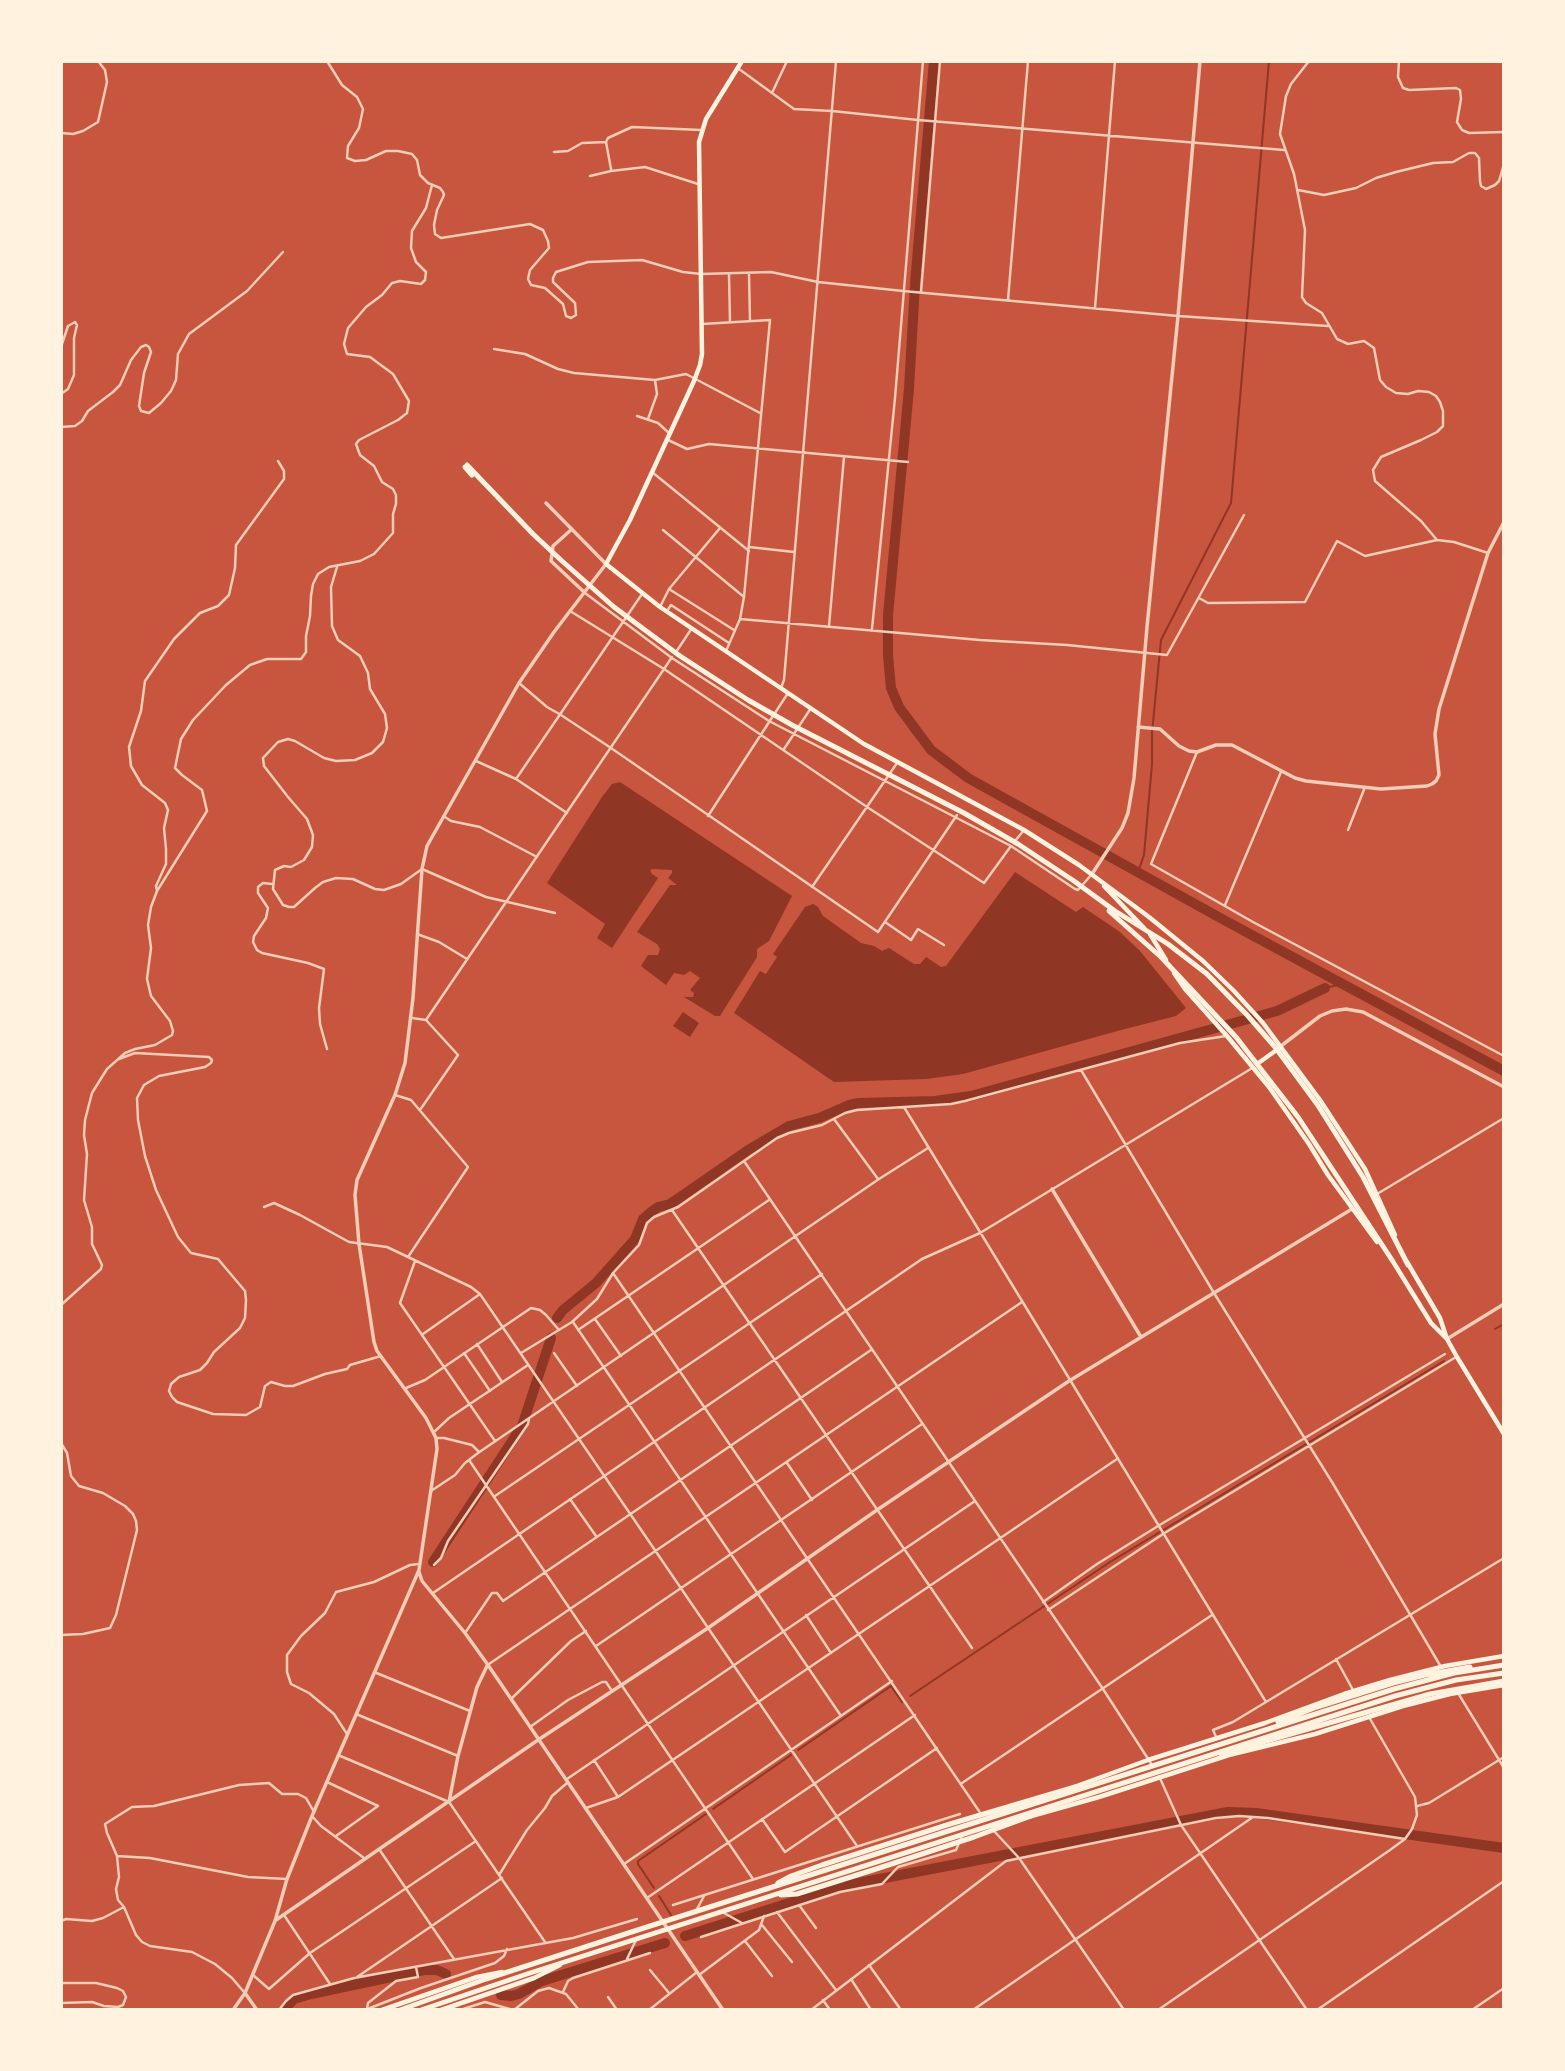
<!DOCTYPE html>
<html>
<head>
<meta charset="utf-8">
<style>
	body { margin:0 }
	#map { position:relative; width:1565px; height:2071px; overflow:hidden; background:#c8553d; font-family:Commissioner,sans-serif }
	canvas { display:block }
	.frame { position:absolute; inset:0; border:63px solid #fff3e0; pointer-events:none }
</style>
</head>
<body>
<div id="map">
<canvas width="1565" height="2071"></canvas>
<div class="frame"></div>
</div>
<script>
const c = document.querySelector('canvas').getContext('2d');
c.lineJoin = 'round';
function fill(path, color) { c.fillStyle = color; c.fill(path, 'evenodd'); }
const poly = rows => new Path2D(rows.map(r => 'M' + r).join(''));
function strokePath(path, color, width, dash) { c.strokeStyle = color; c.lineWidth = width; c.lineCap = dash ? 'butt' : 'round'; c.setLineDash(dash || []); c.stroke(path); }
fill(poly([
	[620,782,792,896,769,941,757,949,757,957,720,1016,715,1016,684,997,693,997,694,993,690,990,700,978,690,971,684,975,674,973,666,985,641,966,648,955,658,955,660,949,657,944,637,932,670,885,677,885,668,878,672,873,672,870,653,869,650,870,652,874,658,878,612,948,597,938,605,924,547,883,602,797,612,784],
	[1015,872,1076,912,1083,907,1120,932,1140,951,1186,1008,1176,1016,1121,1030,963,1074,926,1079,834,1082,734,1013,760,971,766,974,777,957,773,954,805,907,813,904,818,907,823,916,861,943,874,946,882,951,889,948,914,964,920,964,926,957,941,967,946,966],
	[683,1012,699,1023,690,1037,673,1026]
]), '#8f3625');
strokePath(poly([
	[1138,872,1144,855,1152,764,1152,733,1161,640,1231,503,1269,61],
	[1325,988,1338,985,1348,987],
	[1495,1329,1504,1324],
	[910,1696,1110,1562,1444,1361],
	[798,1750,891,1686,902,1702],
	[713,1809,791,1755],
	[654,1888,638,1864,638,1861,706,1814],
	[659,1896,671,1915]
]), '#8f3625', 2);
strokePath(poly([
	[934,61,915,284,909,389,888,615,888,656,891,688,899,707,931,750,968,778,1224,920,1504,1071],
	[557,1318,563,1310,596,1283,635,1239,643,1219,651,1212,658,1207,670,1204,679,1198,748,1150,789,1126,819,1118,849,1105,859,1103,935,1101,971,1096,1277,1011,1325,988],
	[433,1562,522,1426,551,1338],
	[685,1936,843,1886,1228,1812,1256,1813,1504,1848],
	[501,1995,511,1996,519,1994,542,1981,665,1943],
	[284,2010,294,1999,311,1994,424,1970,437,1970,446,1974]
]), '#8f3625', 10);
strokePath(poly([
	[327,61,342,85,357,97,363,109,359,128,348,146,347,158,355,161,366,160,386,151,398,151,412,154,417,160,420,175,428,183,440,188,443,192,444,195,437,210,434,225,435,234,441,238,530,224,543,230,548,241,549,248,530,270,528,279,531,285,545,288,563,304,566,316,571,318,576,315,575,303,553,282,553,278,556,272,588,262,642,260,683,272,701,274,771,272,818,282,903,291,1178,316,1328,326],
	[1309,61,1291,84,1286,96,1280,134,1294,174,1305,230,1302,297,1306,303,1322,313,1337,339,1348,344,1364,341,1374,348,1380,380,1386,387,1396,393,1408,394,1418,391,1429,392,1436,396,1440,402,1443,411,1443,426,1437,432,1421,440,1381,457,1373,470,1375,481,1421,521,1437,540],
	[1399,61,1398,77,1403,88,1409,90,1456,88,1460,90,1461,99,1457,122,1462,130,1469,133,1504,132],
	[739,69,794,109,832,111,918,120,1284,150],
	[772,93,787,61],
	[61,133,73,134,83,131,98,122,107,82,105,70,98,61],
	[606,142,611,169],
	[554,152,568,151,582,143,606,142,608,138,632,127,701,130],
	[590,176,611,171,645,167,698,184],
	[1298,190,1324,195,1356,188,1376,178,1396,172,1433,163,1453,162,1469,153,1475,153,1479,158,1480,181,1481,186,1486,189,1495,185,1499,181,1504,164],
	[749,273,750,321],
	[729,274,730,322],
	[921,292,940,61],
	[1008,300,1028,61],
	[1095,308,1115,61],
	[702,324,770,320,744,597,740,619,726,651],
	[61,347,68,326,75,322,77,325,74,338,74,375,68,389,61,394],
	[494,349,525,354,558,369,574,373,655,380,686,374,760,413],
	[637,416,658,423,669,433],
	[648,419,657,394,655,380],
	[61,427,75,426,82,421,88,411,113,392,120,385,131,360,141,347,146,345,149,347,151,352,144,373,139,406,141,411,149,413,161,403,171,391,176,380,178,354,189,334,247,291,283,252],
	[666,439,687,449,709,444,908,462],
	[652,472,749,551],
	[663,530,744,597],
	[749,547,794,552],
	[337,567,331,587,332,626,338,640,360,656,368,673,370,689,385,714,387,728,383,742,372,753,355,760,336,761,324,758,295,741,288,739,278,742,263,758,264,766,288,797,307,819,313,835,312,847,304,860,291,867,284,866,275,870,273,889,283,905,289,907,294,907,315,888,323,882,336,878,353,879,375,889,384,890,401,884,422,869,486,897,555,913],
	[669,589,734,630],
	[585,593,672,658,769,721,1011,846,1075,889,1078,890,1092,874],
	[1199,598,1208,603,1305,602,1337,541,1365,556,1437,540,1454,542,1488,553],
	[661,605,669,589,720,528],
	[667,611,671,605,729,643],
	[740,619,980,640,1067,645,1167,655,1244,515],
	[829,626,844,457],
	[872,629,895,398,923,61],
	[676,652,692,628],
	[672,657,664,669,867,807,984,883,1011,846],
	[519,683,547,707,561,715,611,748,878,932,957,815],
	[781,688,784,680,836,61],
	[784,749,811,708],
	[1197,752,1151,864,1253,922,1504,1056],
	[476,761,516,779,567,813],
	[516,779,642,594],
	[708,816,788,693],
	[445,817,451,821,480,827,537,857],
	[1348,830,1365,787],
	[1015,841,1024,830],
	[272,884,263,883,258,887,258,893,268,908,266,918,254,936,253,942,257,950,262,953,308,963,324,969,319,1008,320,1024,327,1049],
	[812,887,897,763],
	[157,891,156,886,166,864,166,849,164,828,168,810,165,803,142,785,131,766,129,747,141,711,145,681,174,639,200,613,218,606,229,595,235,568,236,545,284,479,284,471,278,461],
	[1225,905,1281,772],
	[885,922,911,940,918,929,944,945],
	[417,934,439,942,467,959],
	[412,1018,426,1020],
	[119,1059,135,1053,209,1057,212,1060,211,1063,205,1067,159,1076,144,1085,137,1098,138,1120,145,1156,156,1190,178,1237,191,1253,218,1259,245,1291,246,1300,245,1318,240,1328,214,1352,207,1363,200,1370,179,1377,171,1384,169,1391,172,1397,177,1402,213,1414,246,1415,260,1407,265,1386,271,1382,285,1386,293,1386,325,1374,347,1369,350,1365,381,1356],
	[1081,1070,1214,1293,1332,1482,1441,1667],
	[395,1095,411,1100,468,1167,408,1257],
	[904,1107,1266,1702],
	[420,1110,458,1055,426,1020,664,669,570,611],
	[834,1119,878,1179],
	[744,1161,1103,1689,1152,1765],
	[1377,1194,1504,1118],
	[264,1207,274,1203,300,1215,349,1242,387,1247,471,1287,480,1294,857,1846],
	[672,1210,972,1648],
	[415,1261,400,1303,495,1441],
	[613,1273,981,1814],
	[61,1305,101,1269,102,1265,92,1244,92,1227,84,1200,87,1154,84,1135,85,1120,92,1093,107,1069,125,1053,135,1049,155,1045,172,1035,173,1031,170,1021,151,996,147,979,151,948,148,925,151,907,157,891,207,811,202,790,182,775,175,768,181,739,193,720,226,685,250,665,267,659,301,659,306,652,306,636,310,616,311,596,313,584,318,574,329,567,360,561,374,554,393,533,393,514,396,504,396,495,393,489,382,482,374,466,360,455,356,444,359,440,398,420,407,413,409,401,393,374,370,357,347,354,344,344,348,328,366,307,382,295,392,283,400,281,421,284,425,280,426,272,416,262,411,248,412,231,426,208,432,185],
	[595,1319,621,1356],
	[573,1322,841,1716],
	[578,1330,769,1200],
	[423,1334,480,1294],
	[477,1344,502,1382],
	[464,1353,490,1391],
	[521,1353,572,1322,597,1299,613,1273,639,1245,647,1223,654,1217,678,1207,777,1138,789,1133,822,1125,845,1113,857,1110,951,1104,965,1101,1180,1043,1226,1036],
	[554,1353,577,1386],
	[406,1388,425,1380,531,1308,540,1310,546,1315,559,1330],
	[434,1432,449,1418,528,1365],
	[436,1438,444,1438,472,1445,478,1451],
	[61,1443,67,1453,71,1476,79,1486,103,1493,125,1506,133,1514,136,1521,137,1530,116,1615,110,1628,83,1634,61,1635],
	[469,1460,753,1879],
	[787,1463,812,1500],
	[431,1491,455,1475,465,1463,478,1453,879,1179,928,1148],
	[495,1496,822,1274],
	[570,1499,596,1536],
	[434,1565,441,1558,448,1541,528,1424,529,1419],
	[433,1593,922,1259,980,1233,1254,1067],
	[1043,1602,1097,1564,1158,1526,1445,1354],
	[1048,1610,1163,1534,1456,1357],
	[806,1615,831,1653],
	[465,1633,492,1593,497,1593,503,1601,871,1350],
	[596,1646,922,1424],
	[1336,1659,1353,1690],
	[489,1664,1022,1302],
	[374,1672,470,1711],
	[1458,1693,1504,1768],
	[511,1699,571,1641,586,1631],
	[356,1714,458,1756],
	[530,1727,568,1700,602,1682,606,1682,612,1691],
	[347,1734,334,1714,309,1693,291,1684,287,1672,287,1655,301,1636,325,1613,336,1592,374,1582,410,1565,419,1564],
	[1217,1739,1213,1730,1233,1722,1504,1558],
	[338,1755,449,1802,545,1942],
	[594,1760,618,1797],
	[1159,1776,1181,1825,1307,2010],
	[567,1779,975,1501],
	[327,1782,378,1806,336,1836],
	[962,1783,1212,1615],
	[1417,1806,1429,1803,1504,1757],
	[586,1808,618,1797,1117,1459],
	[312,1816,321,1826,364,1858],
	[762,1819,785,1852,937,1748],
	[994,1831,1019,1858,1124,2010],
	[379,1849,454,1959],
	[117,1856,150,1858,248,1877,287,1879],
	[624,1864,892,1681],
	[499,1875,527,1830,545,1808,552,1796,567,1783],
	[647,1898,915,1715],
	[673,1905,960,1814],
	[799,1905,816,1928],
	[696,1911,704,1896],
	[777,1912,836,1990],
	[724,1913,742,1923],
	[284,1915,330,1984],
	[61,1921,66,1919,92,1921,103,1918,124,1907],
	[762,1925,792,1962],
	[701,1937,840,1892,882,1884,898,1867,956,1850,962,1836],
	[745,1941,772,1976],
	[627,1959,636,1940],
	[869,1965,901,2010],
	[650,1970,669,1993],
	[253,1975,269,1989,310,1953,476,1841],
	[699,1975,759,1930,764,1916],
	[357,1977,502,1878],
	[851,1979,871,2010],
	[61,1983,96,1983,117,1988,123,1991,126,1997,123,2005,118,2007,104,2006,92,2002,61,2003],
	[244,1992,232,1978,215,1964,192,1952,150,1946,142,1942,136,1935,124,1907,118,1900,116,1889,119,1877,117,1856,107,1833,105,1824,132,1807,154,1806,239,1785,269,1783,282,1794,298,1794,306,1798,314,1812],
	[563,1992,568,1981,573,1978,650,1953],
	[608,1997,617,2010],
	[823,2000,830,2010],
	[367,2009,368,2003,396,1981,418,1977,416,1967],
	[279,2010,286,2001,293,1995,354,1978,573,1938,637,1919],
	[365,2010,421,1988,495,1963,504,1956,507,1949],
	[460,2010,485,2002,513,2010],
	[514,2010,538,1991,549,1988,566,1994,579,2010],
	[649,2010,697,1972],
	[811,2010,1006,1861,1216,1818,1239,1816,1268,1818,1405,1839],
	[973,2010,1253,1817],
	[1158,2010,1390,1850,1405,1839,1412,1829,1417,1815,1415,1797,1369,1717],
	[1317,2010,1504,1881],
	[1472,2010,1504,1988]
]), '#f1ccb7', 2.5);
strokePath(poly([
	[572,529,553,546,551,561,584,592],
	[1138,727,1160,729,1179,746,1189,751,1197,752,1216,745,1232,745,1295,778,1306,781,1381,789,1427,786,1432,784,1436,781,1439,775,1435,734,1439,709,1488,553,1504,522],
	[1092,874,1122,828,1128,813,1134,778,1147,627,1178,316,1200,61],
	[1281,1046,1320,1016,1332,1011,1346,1009,1363,1012,1504,1087],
	[1052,1189,1141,1337],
	[1447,1339,1504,1304],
	[419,1572,422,1581,465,1633,488,1665,723,2010],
	[449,1802,458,1756,477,1687,487,1666],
	[276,1920,538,1740,708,1628,877,1510,1069,1381,1352,1209],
	[245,1993,257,2010],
	[233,2010,245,1993,275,1921,287,1879,312,1816,419,1570,437,1449,436,1438,426,1418,377,1351,374,1342,359,1244,355,1195,357,1180,395,1095,405,1063,413,998,422,869,427,846,519,683,554,632,606,564,546,503]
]), '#f1ccb7', 3.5);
strokePath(poly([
	[742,61,706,119,699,142,702,354,700,365,694,381,630,520,606,564,660,607,864,744,1024,830,1079,865,1149,917,1203,961,1234,991,1263,1023,1320,1100,1365,1169,1395,1235],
	[1104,886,1144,928],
	[1150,934,1166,960],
	[1174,973,1185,989,1227,1036,1269,1087,1309,1144,1328,1175,1377,1242],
	[1257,1064,1278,1049],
	[1392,1260,1431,1323,1446,1338],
	[1407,1262,1440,1318,1447,1339,1457,1357,1504,1434]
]), '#fff3e0', 4.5);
strokePath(poly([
	[1074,1787,1148,1760,1265,1723,1344,1694,1390,1680,1445,1666,1504,1656],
	[1028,1817,1099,1797,1229,1755,1315,1734,1403,1706,1450,1694,1504,1685],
	[382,2010,477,1977,502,1972],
	[441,2010,534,1978,560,1965]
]), '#fff3e0', 4.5);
strokePath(poly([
	[467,465,533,534,562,561,614,607,680,656,748,700,792,725,964,813,1018,844,1074,881,1115,911,1168,944,1207,974,1248,1016,1275,1047,1317,1104,1363,1177,1408,1265],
	[465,467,472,475],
	[1109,911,1161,957,1236,1037,1298,1117,1392,1260],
	[1278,1722,1317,1707,1393,1683,1425,1675,1470,1667],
	[1221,1754,1430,1694,1504,1681],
	[778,1883,791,1876,822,1865,950,1824,1075,1787],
	[781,1895,797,1894,876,1869,974,1837,1031,1816],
	[400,2010,486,1979,647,1927,1394,1689,1454,1673,1504,1665],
	[421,2010,527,1974,1395,1696,1456,1680,1504,1673]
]), '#fff3e0', 5);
</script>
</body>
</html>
